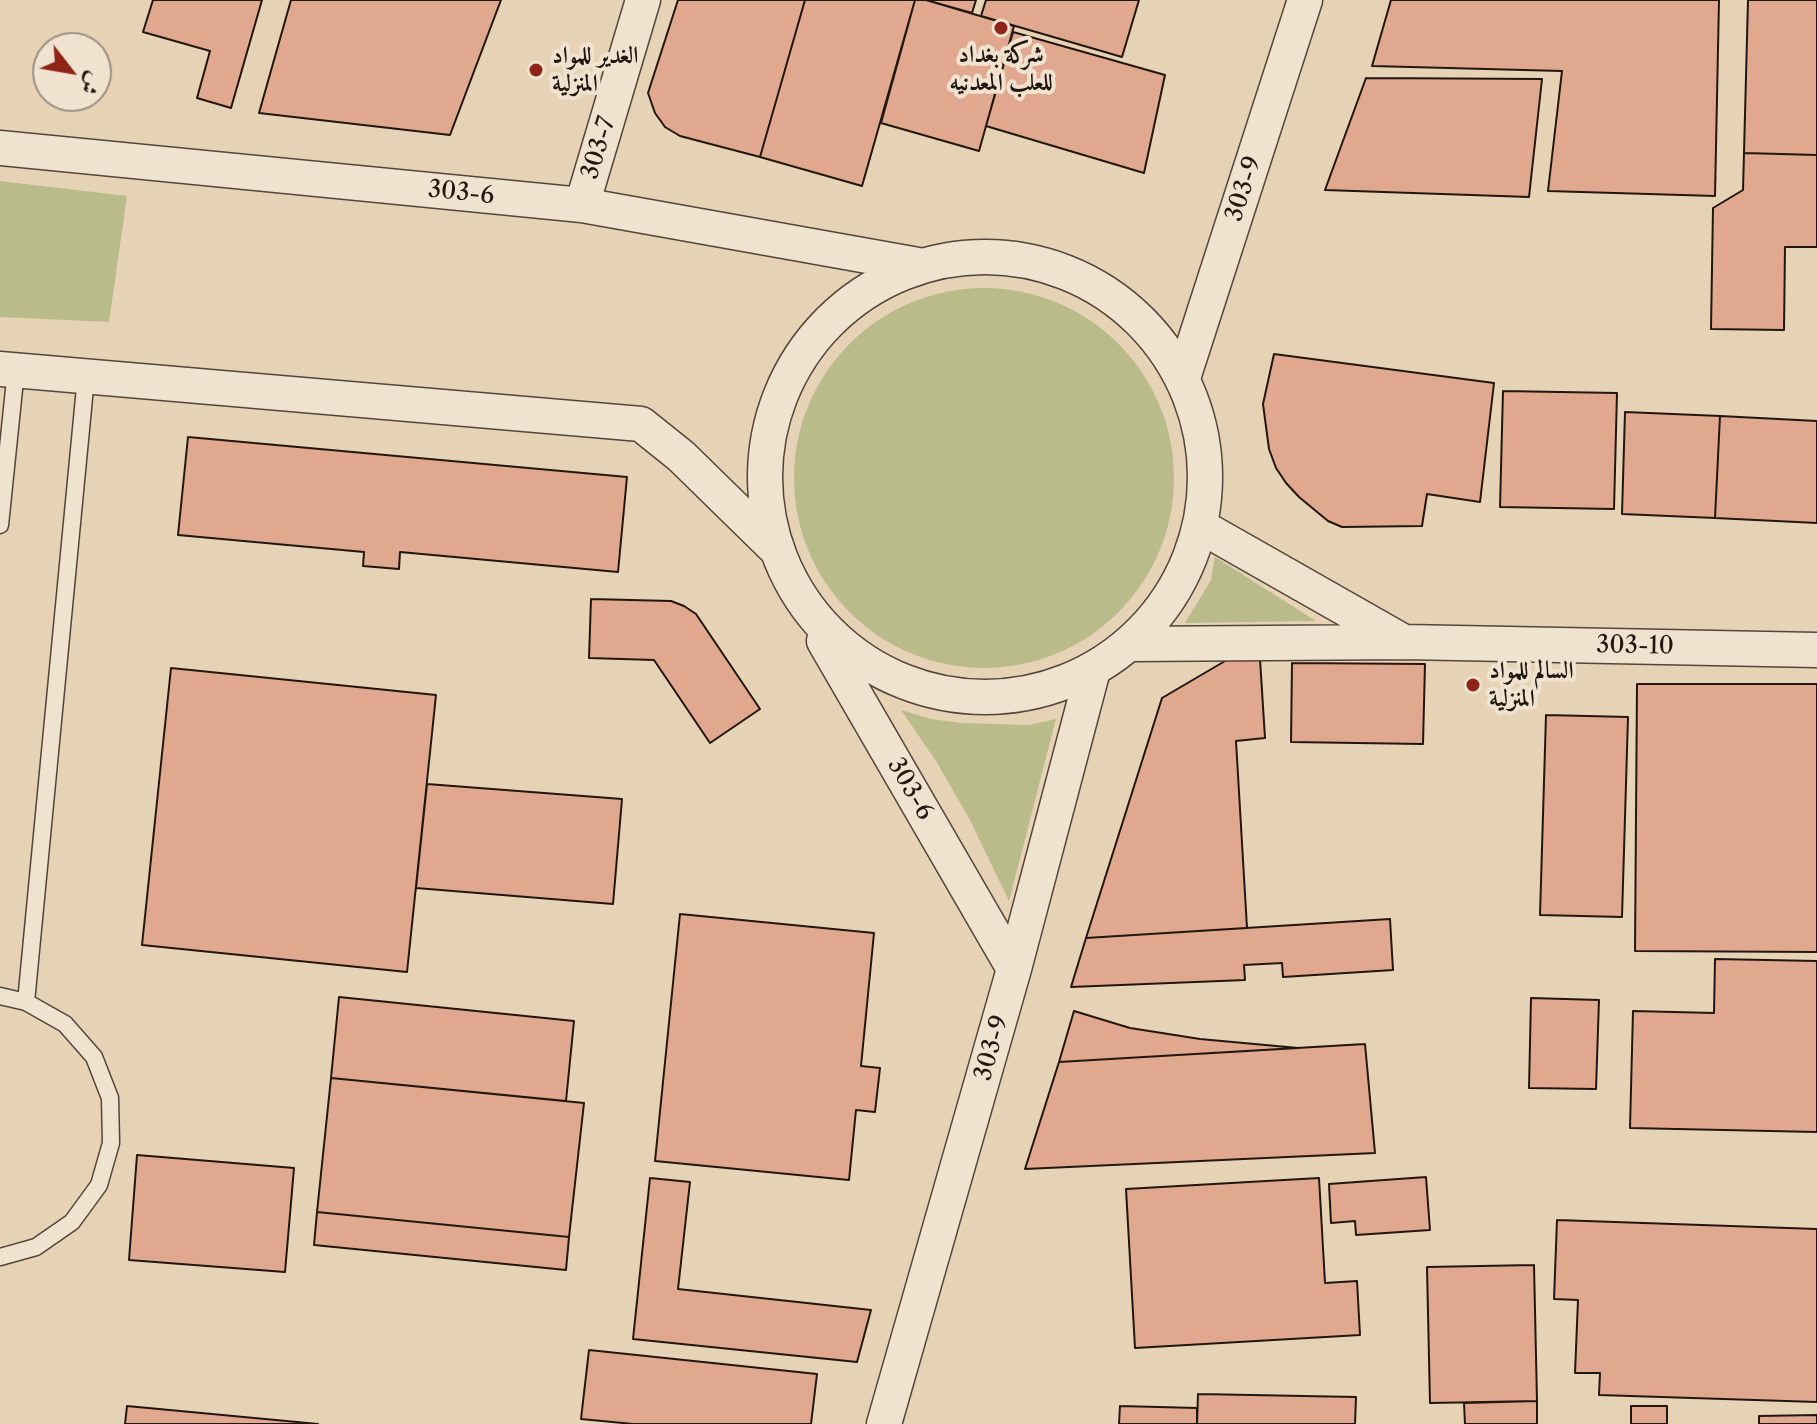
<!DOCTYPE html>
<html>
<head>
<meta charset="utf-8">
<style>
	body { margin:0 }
	#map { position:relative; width:1817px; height:1424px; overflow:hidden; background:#e6d2b5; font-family:"Libre Caslon Text",Amiri,serif }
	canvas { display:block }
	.north { position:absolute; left:32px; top:32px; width:80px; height:80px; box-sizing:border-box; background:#efe2cf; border:2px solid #9d9083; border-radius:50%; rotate:121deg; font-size:22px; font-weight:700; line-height:32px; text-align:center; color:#221610 }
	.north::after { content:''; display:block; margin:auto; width:28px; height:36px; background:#8f2418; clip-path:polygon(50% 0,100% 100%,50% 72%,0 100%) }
</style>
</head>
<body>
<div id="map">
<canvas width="1817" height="1424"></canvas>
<div class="north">ش</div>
</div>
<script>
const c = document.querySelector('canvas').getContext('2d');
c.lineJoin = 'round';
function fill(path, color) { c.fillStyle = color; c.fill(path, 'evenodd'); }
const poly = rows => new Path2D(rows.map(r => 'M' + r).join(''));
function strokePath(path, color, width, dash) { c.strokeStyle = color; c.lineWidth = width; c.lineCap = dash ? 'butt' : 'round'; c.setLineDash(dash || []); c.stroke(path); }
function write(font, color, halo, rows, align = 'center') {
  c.font = font + ' "Libre Caslon Text",Amiri,serif'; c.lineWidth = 8; c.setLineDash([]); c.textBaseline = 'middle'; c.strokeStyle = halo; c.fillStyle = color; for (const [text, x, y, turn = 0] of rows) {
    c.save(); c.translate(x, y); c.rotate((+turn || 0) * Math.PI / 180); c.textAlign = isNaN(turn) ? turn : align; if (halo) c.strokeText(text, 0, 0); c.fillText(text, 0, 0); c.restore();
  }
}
fill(poly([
	[0,181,127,196,109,322,0,317],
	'794 478a190 190 0 1 1 380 0a190 190 0 1 1-380 0Z',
	[1215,557,1316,621,1185,623,1211,580],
	[901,710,931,719,962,723,1029,725,1056,719,1009,901,970,820,936,761]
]), '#b9bb8b');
const building = poly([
	[153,0,262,0,231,108,197,98,210,51,143,32,153,0],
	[291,0,501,0,450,135,259,113,291,0],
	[678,0,805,0,760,157,680,136,665,127,655,113,648,93,678,0],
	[805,0,915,0,862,186,760,157,805,0],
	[915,0,926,0,1014,26,979,151,881,123,915,0],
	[926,0,976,0,972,13,926,0],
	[986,0,1139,0,1122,57,981,16,986,0],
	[1391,0,1719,0,1715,196,1548,191,1562,71,1372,66,1391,0],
	[1748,0,1817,0,1817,155,1744,153,1748,0],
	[1013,32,1165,75,1144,173,986,126,1013,32],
	[1366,78,1542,79,1529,197,1325,190,1366,78],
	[1744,153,1817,155,1817,247,1785,247,1784,330,1711,329,1713,208,1743,190,1744,153],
	[1274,354,1494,383,1480,502,1427,494,1422,526,1342,527,1328,521,1299,497,1286,483,1276,468,1269,449,1263,404,1274,354],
	[1503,391,1617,393,1614,509,1500,507,1503,391],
	[1625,412,1720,416,1715,518,1622,514,1625,412],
	[1720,416,1817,421,1817,523,1715,518,1720,416],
	[188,437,627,477,618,572,400,552,399,569,363,566,364,552,178,535,188,437],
	[591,599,671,601,684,606,696,614,760,709,710,743,654,660,589,658,591,599],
	[1237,654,1260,659,1265,738,1236,741,1247,928,1086,938,1162,698,1237,654],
	[1292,663,1425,664,1423,744,1291,742,1292,663],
	[171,668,436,695,407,972,142,945,171,668],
	[1637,684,1817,684,1817,952,1635,951,1637,684],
	[1546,715,1628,717,1622,917,1540,915,1546,715],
	[427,784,622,799,613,904,416,888,427,784],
	[680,914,874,933,861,1066,880,1068,875,1112,856,1110,849,1180,655,1161,680,914],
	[1390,919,1393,970,1283,977,1282,963,1244,965,1245,980,1071,987,1086,938,1390,919],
	[1715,959,1817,961,1817,1132,1630,1128,1633,1011,1714,1013,1715,959],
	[339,997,574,1021,566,1101,331,1078,339,997],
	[1531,998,1599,1000,1596,1089,1529,1088,1531,998],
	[1074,1011,1130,1028,1200,1039,1298,1048,1059,1062,1074,1011],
	[1365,1044,1375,1153,1025,1169,1059,1062,1365,1044],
	[331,1078,584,1103,569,1237,317,1212,331,1078],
	[137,1155,294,1168,285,1272,129,1260,137,1155],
	[1426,1177,1430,1230,1356,1235,1355,1221,1331,1223,1329,1184,1426,1177],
	[650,1178,690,1182,678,1289,871,1310,857,1362,633,1339,650,1178],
	[1319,1178,1325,1283,1357,1281,1360,1335,1135,1348,1126,1189,1319,1178],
	[317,1212,569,1237,566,1270,314,1245,317,1212],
	[1557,1220,1817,1229,1817,1402,1599,1395,1600,1373,1575,1373,1578,1300,1554,1299,1557,1220],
	[1534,1265,1537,1401,1430,1403,1427,1267,1534,1265],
	[589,1350,817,1374,811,1424,633,1424,581,1419,589,1350],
	[1198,1394,1356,1397,1355,1424,1197,1424,1198,1394],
	[1537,1401,1537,1424,1465,1424,1464,1403,1537,1401],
	[127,1406,318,1424,125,1424,127,1406],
	[1120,1406,1197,1408,1197,1424,1119,1424,1120,1406],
	[1631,1406,1667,1406,1667,1424,1631,1424,1631,1406],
	[1817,1415,1817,1424,1759,1424,1759,1416,1817,1415]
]);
fill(building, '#e1a890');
strokePath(building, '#221610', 2);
const service = poly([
	[0,525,16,370],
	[0,996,26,1002,65,1024,94,1057,110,1098,111,1143,99,1185,72,1222,36,1247,0,1257],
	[26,1002,86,377]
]);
const minor = poly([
	[0,148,582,205,918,265],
	[582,205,643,0],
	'765 477a220 220 0 1 1 440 0a220 220 0 1 1-440 0Z',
	[0,369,641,424,681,456,774,547],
	[1183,378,1305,0],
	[1200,526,1404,642],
	[824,641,1014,969],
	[1131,644,1405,642,1817,650],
	[884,1424,1014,969,1093,670]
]);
strokePath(service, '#534539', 19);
strokePath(minor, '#534539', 37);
strokePath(service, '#efe2cf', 16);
strokePath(minor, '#efe2cf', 34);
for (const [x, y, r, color] of [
	[1001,28,8,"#8f2418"],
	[536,70,8,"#8f2418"],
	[1473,685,8,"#8f2418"]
]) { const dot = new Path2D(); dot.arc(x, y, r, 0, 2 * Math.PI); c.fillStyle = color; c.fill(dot); strokePath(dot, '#efe2cf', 3); }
write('bold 24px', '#221610', '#efe2cf', [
	["شركة بغداد",1001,55,"center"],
	["للعلب المعدنيه",1001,83,"center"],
	["الغدير للمواد",552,56],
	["المنزلية",552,84],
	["السالم للمواد",1489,671],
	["المنزلية",1489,699]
], 'left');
write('24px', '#221610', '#efe2cf', [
	["303-7",599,148,-73],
	["303-9",1244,189,-72],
	["303-6",461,193,6],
	["303-10",1635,646,1],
	["303-6",910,789,60],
	["303-9",992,1048,-74]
]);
</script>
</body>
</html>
